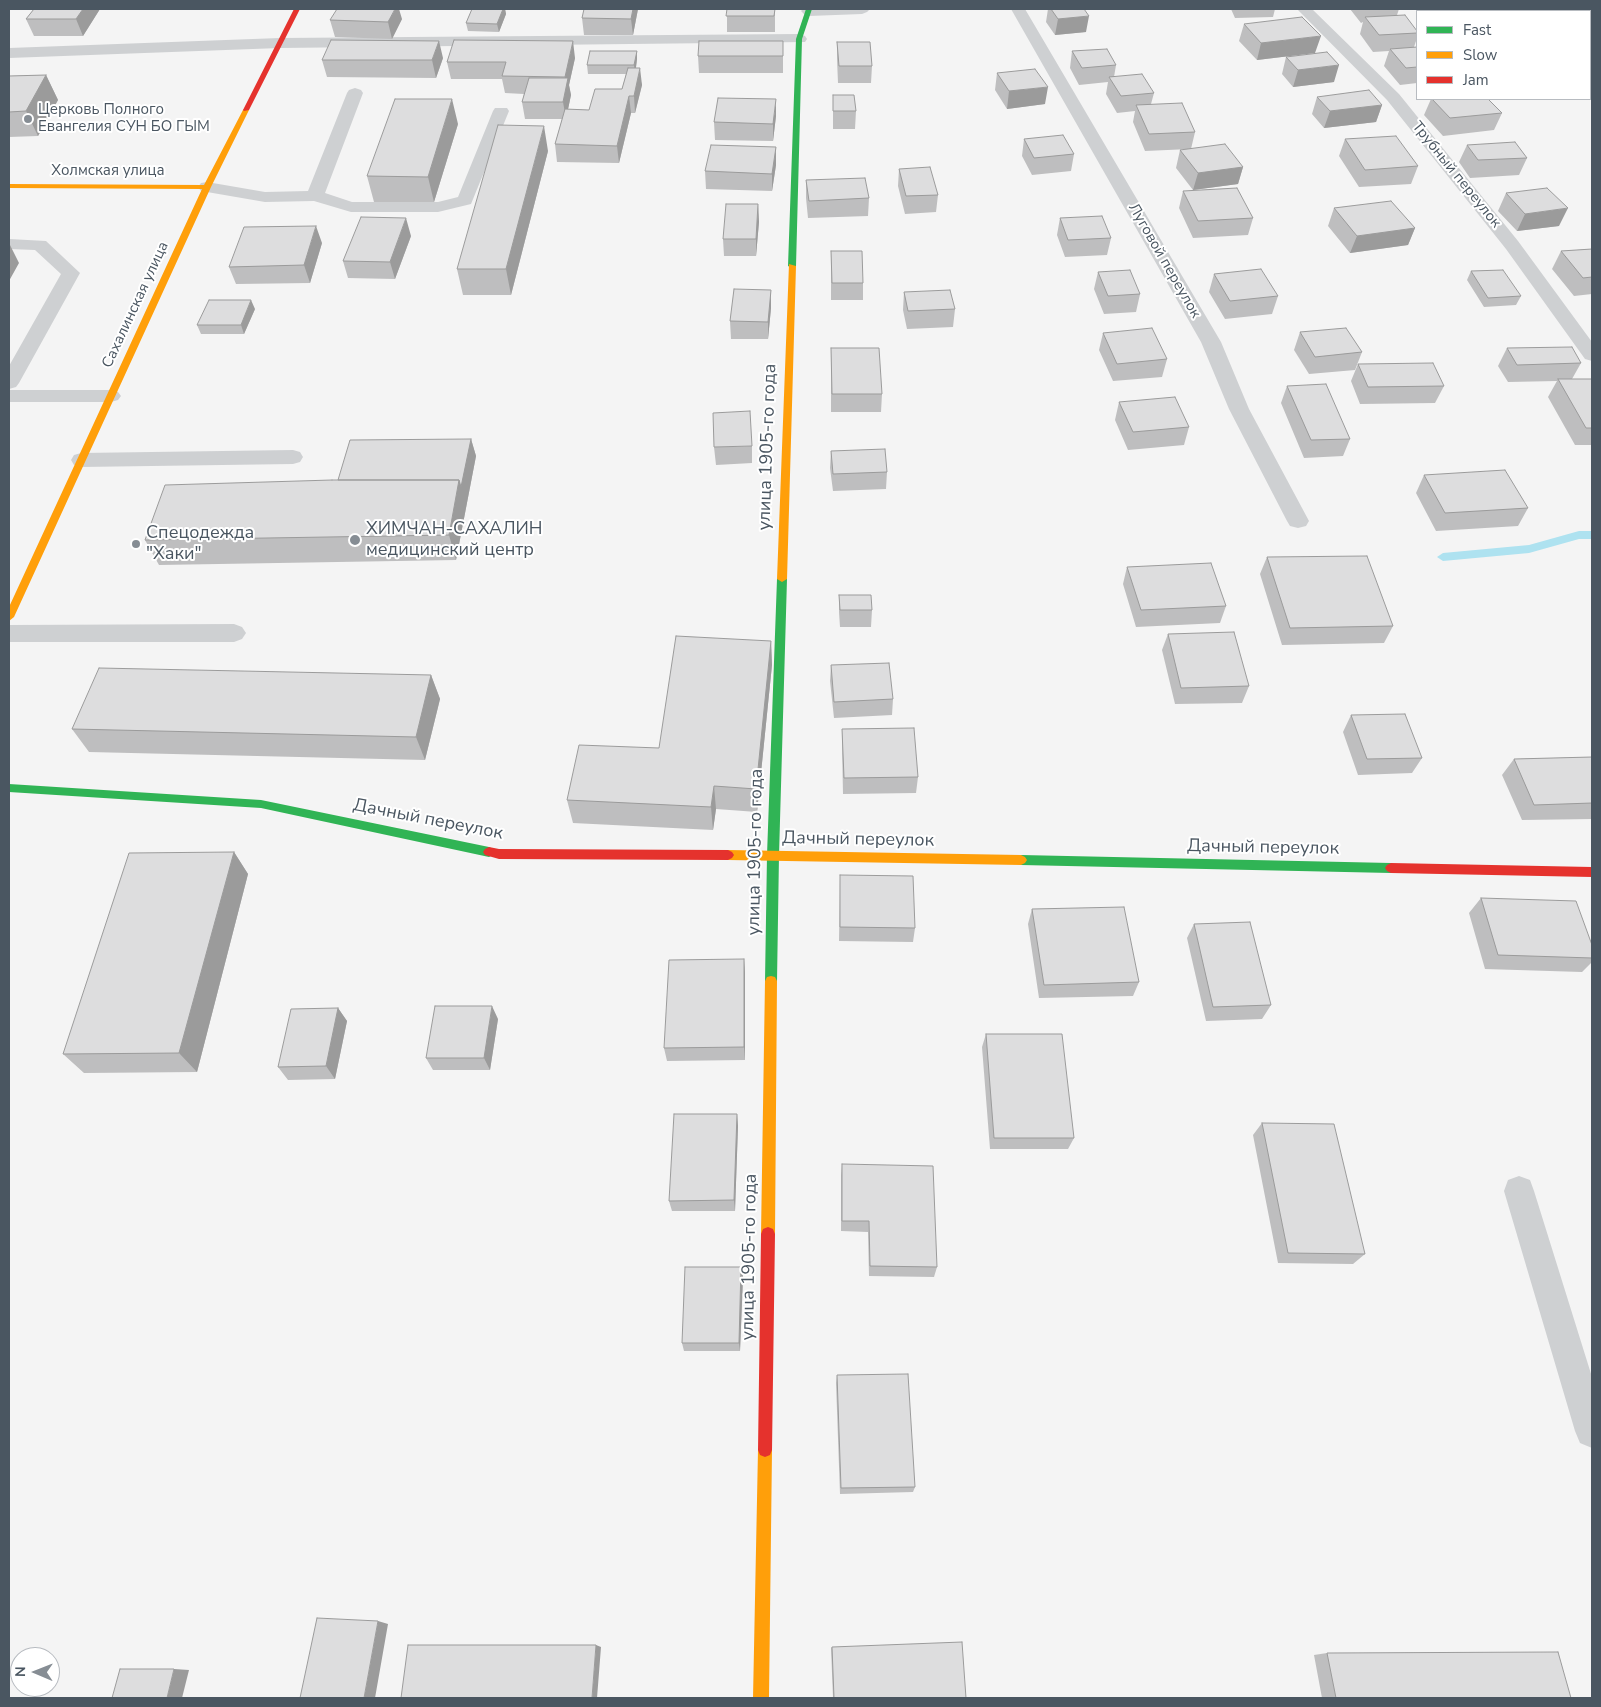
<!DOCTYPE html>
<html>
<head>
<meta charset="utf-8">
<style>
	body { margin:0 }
	#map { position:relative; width:1601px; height:1707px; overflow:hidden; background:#f4f4f4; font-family:"Nunito Sans",sans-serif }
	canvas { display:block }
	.frame { position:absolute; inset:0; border:10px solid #4a5661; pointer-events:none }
	.legend { position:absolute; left:1416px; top:10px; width:175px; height:90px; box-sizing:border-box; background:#fff; border:1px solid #b7bbc0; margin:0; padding:6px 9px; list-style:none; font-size:15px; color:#4a5661 }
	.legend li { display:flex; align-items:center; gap:10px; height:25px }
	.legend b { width:25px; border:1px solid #b7bbc0 }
	.north { position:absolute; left:10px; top:1647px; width:50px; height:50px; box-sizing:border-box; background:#fff; border:1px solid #b7bbc0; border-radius:50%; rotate:271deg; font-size:14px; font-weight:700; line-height:20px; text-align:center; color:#4a5661 }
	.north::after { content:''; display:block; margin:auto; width:18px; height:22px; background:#868d94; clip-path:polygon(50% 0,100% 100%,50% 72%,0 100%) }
</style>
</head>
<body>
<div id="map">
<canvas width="1601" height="1707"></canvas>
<div class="frame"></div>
<ul class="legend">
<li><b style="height:6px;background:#30b455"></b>Fast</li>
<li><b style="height:6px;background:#ff9f0a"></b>Slow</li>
<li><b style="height:6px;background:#e5322d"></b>Jam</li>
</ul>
<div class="north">N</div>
</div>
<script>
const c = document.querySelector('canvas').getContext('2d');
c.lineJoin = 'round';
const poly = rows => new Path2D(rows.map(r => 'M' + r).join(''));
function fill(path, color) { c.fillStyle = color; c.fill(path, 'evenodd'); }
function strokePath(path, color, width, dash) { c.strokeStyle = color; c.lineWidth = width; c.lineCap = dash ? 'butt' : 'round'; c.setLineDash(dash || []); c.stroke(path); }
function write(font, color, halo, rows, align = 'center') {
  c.font = font + ' "Nunito Sans",sans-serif'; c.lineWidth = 4; c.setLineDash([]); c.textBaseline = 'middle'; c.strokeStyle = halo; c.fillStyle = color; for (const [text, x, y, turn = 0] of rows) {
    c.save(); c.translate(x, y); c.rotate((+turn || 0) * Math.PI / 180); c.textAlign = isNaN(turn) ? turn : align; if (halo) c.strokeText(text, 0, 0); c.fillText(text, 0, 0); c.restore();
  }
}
fill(poly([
	[1579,531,1592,531,1592,539,1579,539,1529,553,1443,561,1437,557,1443,553,1529,545,1579,531]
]), '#aee2f0');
fill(poly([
	[1011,9,1025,9,1221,342,1249,409,1309,521,1306,526,1298,528,1290,526,1287,521,1229,409,1201,342,1011,9],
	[1297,9,1312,9,1399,94,1518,241,1592,342,1592,361,1585,359,1506,249,1387,100,1297,9],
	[355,88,361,90,363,93,325,193,352,202,438,202,458,197,493,111,495,108,507,108,509,111,471,204,438,212,351,212,314,201,265,202,207,192,201,191,198,187,201,183,207,182,265,192,308,191,347,93,349,90,355,88],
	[9,239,46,241,80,273,19,383,16,387,9,389,9,366,61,274,35,250,9,249,9,239],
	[9,390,111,390,118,392,121,396,118,400,111,402,9,402,9,390],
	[293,450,300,452,303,457,300,462,293,464,81,467,74,465,71,460,74,455,81,453,293,450],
	[234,624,242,627,246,633,242,639,234,642,9,642,9,625,234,624],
	[1519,1176,1530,1180,1534,1191,1592,1377,1592,1448,1580,1443,1575,1431,1504,1191,1508,1180,1519,1176]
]), '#ced0d2');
fill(poly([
	[803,9,870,9,867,12,862,14,809,16,804,14,801,11,803,9],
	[799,34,805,36,807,39,805,42,280,48,9,58,9,48,280,38,799,34]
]), '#ced0d2');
fill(poly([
	[806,9,812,9,802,39,796,266,792,268,788,266,796,39,806,9],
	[782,576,787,579,779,855,777,981,775,985,771,986,767,985,765,981,767,855,777,579,782,576],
	[9,784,261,800,489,847,493,849,495,852,493,855,489,857,261,808,9,792,9,784],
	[1021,855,1391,863,1395,865,1397,868,1395,871,1391,873,1021,865,1017,863,1015,860,1017,857,1021,855]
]), '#30b455');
fill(poly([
	[246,108,249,110,211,187,14,617,9,621,9,607,202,189,9,188,9,184,204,185,243,110,246,108],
	[789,264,796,266,787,579,782,582,777,579,789,264],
	[728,850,1021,855,1025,857,1027,860,1025,863,1021,865,728,860,724,858,722,855,724,852,728,850],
	[771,976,775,977,777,981,775,1234,773,1239,768,1241,763,1239,761,1234,765,981,767,977,771,976],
	[765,1443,770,1445,772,1450,769,1698,753,1698,758,1450,760,1445,765,1443]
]), '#ff9f0a');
fill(poly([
	[294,9,300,9,249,110,244,111,243,110,294,9],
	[489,847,499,849,728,850,732,852,734,855,732,858,728,860,499,859,485,855,483,852,485,849,489,847],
	[1391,863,1592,867,1592,877,1391,873,1387,871,1385,868,1387,865,1391,863],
	[768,1227,773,1229,775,1234,772,1450,770,1455,765,1457,760,1455,758,1450,761,1234,763,1229,768,1227]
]), '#e5322d');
fill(poly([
	[34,9,100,9,83,36,34,36,26,19],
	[138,9,200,9,199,10,138,10],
	[472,9,505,9,506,14,499,32,468,31,466,23],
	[638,9,633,35,584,35,582,18],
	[727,9,775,9,775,32,727,32],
	[1048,9,1084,9,1086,32,1055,35,1046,22],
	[1231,9,1275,9,1273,17,1235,18],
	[1350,9,1399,9,1397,15,1417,31,1417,38,1414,47,1417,47,1417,83,1400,85,1384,66,1389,51,1373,52,1360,34,1363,22,1361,23],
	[1545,9,1592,9,1592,36,1590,36,1590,11,1544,11],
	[402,19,392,39,335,37,330,20],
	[1244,24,1315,53,1257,60,1239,41],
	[783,41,783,73,699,73,698,56],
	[837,42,872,66,871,83,838,83,837,59],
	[1592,48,1592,71,1590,69,1590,53],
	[637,51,637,59,636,68,642,85,635,113,631,113,619,163,557,162,555,144,562,119,525,119,522,102,524,94,505,93,502,79,451,79,447,62,575,58,569,85,571,95,568,109,589,110,622,89,626,74,588,74,587,65],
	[1072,51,1116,65,1114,77,1154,93,1151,104,1195,132,1191,149,1243,167,1238,184,1193,190,1176,168,1180,150,1190,149,1145,151,1133,122,1135,111,1117,113,1106,94,1108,82,1079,85,1070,68],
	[1286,57,1334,82,1293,87,1282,74],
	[443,58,436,78,327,77,322,60],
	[997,73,1045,104,1007,109,995,90],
	[46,75,58,100,38,136,9,137,9,76],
	[833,95,856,111,855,129,833,129],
	[1317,97,1382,105,1376,122,1324,128,1312,114],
	[1431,99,1488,99,1502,113,1494,130,1443,136,1424,115],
	[776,116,773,141,715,140,714,122],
	[458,124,434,202,374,202,367,176],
	[1024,139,1074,154,1071,171,1032,175,1022,156],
	[1345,139,1418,166,1411,184,1359,187,1339,156],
	[1467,145,1527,158,1519,175,1470,178,1459,162],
	[776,147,776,165,772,191,706,189,705,171],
	[548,151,511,295,463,295,457,269],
	[899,169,938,195,936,212,905,214,898,186],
	[806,180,869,198,868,216,808,218,806,198],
	[1183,191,1253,218,1248,235,1193,238,1179,208],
	[1506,193,1559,226,1517,231,1498,211],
	[758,204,759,222,756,256,724,256,723,239],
	[1334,208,1415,228,1408,245,1350,253,1328,226],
	[1060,218,1111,238,1107,255,1065,257,1057,235],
	[411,236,395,279,348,278,343,261],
	[322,243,310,283,236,284,229,267],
	[1592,249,1592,294,1574,296,1552,269,1561,251],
	[831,251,863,283,863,300,831,300],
	[1471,271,1521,296,1516,305,1484,307,1467,280],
	[1098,272,1140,294,1136,312,1104,314,1094,289],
	[1214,274,1278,296,1272,314,1225,319,1209,292],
	[771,290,771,308,768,339,731,339,730,321],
	[904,292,955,309,953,327,907,329,903,310],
	[255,309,244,334,201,334,197,325],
	[1300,332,1362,352,1355,370,1309,374,1294,350],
	[1103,333,1167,359,1162,377,1113,381,1099,350],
	[831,348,882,394,881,412,831,412],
	[1507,348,1581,363,1572,379,1592,379,1592,445,1575,445,1548,397,1557,381,1508,382,1498,366],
	[1358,364,1444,386,1435,403,1360,404,1351,381],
	[1287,386,1350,439,1343,456,1304,458,1281,403],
	[1119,402,1189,427,1184,445,1128,450,1115,420],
	[471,439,476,456,456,560,159,565,145,540],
	[752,446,752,463,716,465,714,447],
	[831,451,887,472,886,489,833,491,830,468],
	[1424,475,1528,508,1518,526,1436,531,1416,493],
	[1267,557,1393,626,1384,643,1282,645,1260,574],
	[1127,567,1226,606,1220,623,1136,627,1123,584],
	[839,595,872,610,871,627,840,627,839,612],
	[1168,634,1249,686,1242,703,1175,704,1162,650],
	[771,641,772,665,757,812,716,809,713,830,573,823,567,800,659,748],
	[831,665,893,699,892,715,834,718,830,681],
	[431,675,440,699,425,760,89,752,72,729],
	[1351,715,1422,758,1412,773,1358,775,1343,732],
	[842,729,918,777,916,793,843,794,842,745],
	[1592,757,1592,819,1522,820,1502,775,1514,759],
	[234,852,248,874,197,1072,84,1073,63,1054],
	[840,875,915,928,913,942,839,941],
	[1481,898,1592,945,1592,962,1582,972,1485,969,1469,913],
	[1032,909,1139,982,1133,996,1039,998,1028,924],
	[1194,924,1271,1005,1262,1019,1206,1021,1187,938],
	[744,959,745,973,745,1060,667,1061,664,1048],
	[338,1008,347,1021,335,1079,288,1080,278,1067],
	[498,1019,490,1070,433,1070,426,1058],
	[986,1034,1074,1138,1068,1149,990,1149,982,1047],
	[737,1114,738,1126,735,1211,672,1211,669,1201],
	[1262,1123,1365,1254,1353,1264,1278,1263,1253,1135],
	[842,1164,937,1267,934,1277,869,1276,868,1232,841,1231,841,1175],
	[741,1267,743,1277,740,1351,684,1351,682,1343],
	[837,1375,915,1487,913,1492,840,1494,836,1383],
	[832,1647,966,1698,833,1698,831,1648],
	[1327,1653,1571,1698,1322,1698,1314,1655]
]), '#bebebf');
fill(poly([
	[83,9,100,9,83,36,76,19],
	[395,9,399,9,402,19,392,39,388,22],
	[503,9,505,9,506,14,499,32,497,24],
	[633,9,638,9,633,35,631,19],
	[1089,16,1086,32,1055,35,1058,19],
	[1321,36,1315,53,1257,60,1261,43],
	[439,41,443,58,436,78,432,60],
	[573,41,575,58,569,85,571,95,566,119,563,102,566,87,565,77],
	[637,51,637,59,635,74,634,65],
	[1339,65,1334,82,1293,87,1298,70],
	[640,68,642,85,635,113,634,96],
	[46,75,58,100,38,136,26,111],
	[1048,87,1045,104,1007,109,1009,91],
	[629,96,631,113,619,163,617,146],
	[452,99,458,124,434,202,428,177],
	[776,99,776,116,773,141,773,124],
	[1382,105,1376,122,1324,128,1330,111],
	[544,126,548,151,511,295,506,269],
	[776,147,776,165,772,191,772,174],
	[1243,167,1238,184,1193,190,1198,173],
	[758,204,759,222,756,256,756,239],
	[1568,208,1559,226,1517,231,1525,214],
	[406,218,411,236,395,279,390,262],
	[316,226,322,243,310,283,304,265],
	[1415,228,1408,245,1350,253,1357,236],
	[9,243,19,263,9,281],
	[771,290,771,308,768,339,768,322],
	[251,300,255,309,244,334,241,325],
	[471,439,476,456,456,560,449,535,459,480],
	[771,641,772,665,757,812,756,789],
	[431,675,440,699,425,760,416,737],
	[714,786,716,809,713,830,711,807],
	[234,852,248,874,197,1072,179,1053],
	[744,959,745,973,745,1060,744,1047],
	[492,1006,498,1019,490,1070,484,1058],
	[338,1008,347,1021,335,1079,326,1066],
	[737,1114,738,1126,735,1211,734,1200],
	[741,1267,743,1277,740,1351,739,1343],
	[378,1621,388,1624,375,1698,364,1698],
	[596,1645,601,1647,597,1698,592,1698],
	[174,1669,189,1670,182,1698,167,1698]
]), '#9b9b9b');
const building = poly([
	[34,9,83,9,76,19,26,19,34,9],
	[337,9,395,9,388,22,330,20,337,9],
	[472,9,503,9,497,24,466,23,472,9],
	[584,9,633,9,631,19,582,18,584,9],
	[727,9,775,9,774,16,726,16,727,9],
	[1051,9,1084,9,1089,16,1058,19,1051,9],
	[1547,9,1592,9,1592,20,1590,20,1590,11,1549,11,1547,9],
	[1405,15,1417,31,1417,33,1379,35,1365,17,1405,15],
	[1302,17,1321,36,1261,43,1244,24,1302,17],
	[331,40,439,41,432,60,322,60,331,40],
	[454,40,573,41,565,77,502,76,506,62,447,62,454,40],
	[699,41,783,41,783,56,698,56,699,41],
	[837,42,870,42,872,66,839,66,837,42],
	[1417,47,1417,67,1406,68,1390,49,1417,47],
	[1107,49,1116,65,1082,68,1072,51,1107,49],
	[590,51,637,51,634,65,587,65,590,51],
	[1327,52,1339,65,1298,70,1286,57,1327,52],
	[628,68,640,68,634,96,629,96,617,146,555,144,565,109,589,110,595,89,622,89,628,68],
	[1035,69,1048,87,1009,91,997,73,1035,69],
	[1142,74,1154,93,1121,96,1109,77,1142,74],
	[46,75,26,111,9,112,9,76,46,75],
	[529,78,568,78,563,102,522,102,529,78],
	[1369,90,1382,105,1330,111,1317,97,1369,90],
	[833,95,854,95,856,111,833,111,833,95],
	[718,98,776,99,773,124,714,122,718,98],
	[395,99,452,99,428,177,367,176,395,99],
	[1432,99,1488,99,1502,113,1450,118,1432,99],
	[1182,103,1195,132,1149,134,1136,105,1182,103],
	[498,125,544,126,506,269,457,269,498,125],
	[1063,135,1074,154,1034,158,1024,139,1063,135],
	[1396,136,1418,166,1365,170,1345,139,1396,136],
	[1515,142,1527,158,1478,160,1467,145,1515,142],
	[1225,144,1243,167,1198,173,1180,150,1225,144],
	[711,145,776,147,772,174,705,171,711,145],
	[930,167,938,195,906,196,899,169,930,167],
	[865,178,869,198,809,201,806,180,865,178],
	[1237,188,1253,218,1198,221,1183,191,1237,188],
	[1547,188,1568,208,1525,214,1506,193,1547,188],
	[1391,201,1415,228,1357,236,1334,208,1391,201],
	[726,204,758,204,756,239,723,239,726,204],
	[1102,216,1111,238,1068,240,1060,218,1102,216],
	[361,217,406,218,390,262,343,261,361,217],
	[316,226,304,265,229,267,244,227,316,226],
	[1592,249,1592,277,1583,278,1561,251,1592,249],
	[831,251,862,251,863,283,832,283,831,251],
	[1261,269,1278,296,1230,301,1214,274,1261,269],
	[1130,270,1140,294,1108,296,1098,272,1130,270],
	[1503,270,1521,296,1488,298,1471,271,1503,270],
	[734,289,771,290,768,322,730,321,734,289],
	[950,290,955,309,908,311,904,292,950,290],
	[209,300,251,300,241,325,197,325,209,300],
	[1152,328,1167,359,1117,364,1103,333,1152,328],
	[1346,328,1362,352,1315,357,1300,332,1346,328],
	[1572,347,1581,363,1517,365,1507,348,1572,347],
	[831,348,879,348,882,394,832,394,831,348],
	[1433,363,1444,386,1368,387,1358,364,1433,363],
	[1558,379,1592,379,1592,428,1586,428,1558,379],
	[1326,384,1350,439,1311,440,1287,386,1326,384],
	[1175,397,1189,427,1133,432,1119,402,1175,397],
	[750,411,752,446,714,447,713,413,750,411],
	[471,439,461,487,459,480,338,480,350,440,471,439],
	[885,449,887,472,833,474,831,451,885,449],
	[1505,470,1528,508,1445,513,1424,475,1505,470],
	[332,480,459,480,449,535,145,540,165,485,332,480],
	[1367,556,1393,626,1290,628,1267,557,1367,556],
	[1211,563,1226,606,1141,610,1127,567,1211,563],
	[839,595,871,595,872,610,840,610,839,595],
	[1234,632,1249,686,1181,688,1168,634,1234,632],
	[676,636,771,641,756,789,714,786,711,807,567,800,579,745,659,748,676,636],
	[889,663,893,699,834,702,831,665,889,663],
	[99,668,431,675,416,737,72,729,99,668],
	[1405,714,1422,758,1367,759,1351,715,1405,714],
	[914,728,918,777,844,778,842,729,914,728],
	[1592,757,1592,803,1534,805,1514,759,1592,757],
	[234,852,179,1053,63,1054,129,853,234,852],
	[840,875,913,876,915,928,840,927,840,875],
	[1481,898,1576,901,1592,945,1592,958,1498,955,1481,898],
	[1124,907,1139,982,1044,985,1032,909,1124,907],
	[1250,922,1271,1005,1213,1007,1194,924,1250,922],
	[744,959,744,1047,664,1048,669,960,744,959],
	[435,1006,492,1006,484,1058,426,1058,435,1006],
	[338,1008,326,1066,278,1067,291,1009,338,1008],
	[986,1034,1062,1034,1074,1138,994,1138,986,1034],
	[674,1114,737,1114,734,1200,669,1201,674,1114],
	[1262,1123,1334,1124,1365,1254,1288,1253,1262,1123],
	[842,1164,933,1166,937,1267,870,1266,869,1221,842,1221,842,1164],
	[685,1267,741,1267,739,1343,682,1343,685,1267],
	[908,1374,915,1487,841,1488,837,1375,908,1374],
	[317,1618,378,1621,364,1698,300,1698,317,1618],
	[962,1642,966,1698,834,1698,832,1647,962,1642],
	[408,1645,596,1645,592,1698,401,1698,408,1645],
	[1558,1652,1571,1698,1336,1698,1327,1653,1558,1652],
	[120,1669,174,1669,167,1698,112,1698,120,1669]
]);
fill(building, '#ddddde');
strokePath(building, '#9b9b9b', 1);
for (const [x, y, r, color] of [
	[28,119,5,"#868d94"],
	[355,540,6,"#868d94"],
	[136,544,5,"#868d94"]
]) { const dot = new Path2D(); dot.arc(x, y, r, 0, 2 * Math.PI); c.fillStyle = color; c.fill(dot); strokePath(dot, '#fff', 2); }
write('15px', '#4a5661', '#fff', [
	["Церковь Полного",38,110],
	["Евангелия СУН БО ГЫМ",38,127]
], 'left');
write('15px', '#4a5661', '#fff', [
	["Холмская улица",108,171],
	["Трубный переулок",1456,175,51],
	["Луговой переулок",1164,261,60],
	["Сахалинская улица",136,305,-65]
]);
write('18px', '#4a5661', '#fff', [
	["улица 1905-го года",768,447,-88],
	["Дачный переулок",428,820,11],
	["Дачный переулок",858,840,1],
	["Дачный переулок",1263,848,1],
	["улица 1905-го года",756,852,-89],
	["улица 1905-го года",750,1257,-89]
]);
write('18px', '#4a5661', '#fff', [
	["ХИМЧАН-САХАЛИН",366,530],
	["медицинский центр",366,551],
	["Спецодежда",146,534],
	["\"Хаки\"",146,555]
], 'left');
</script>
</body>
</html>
